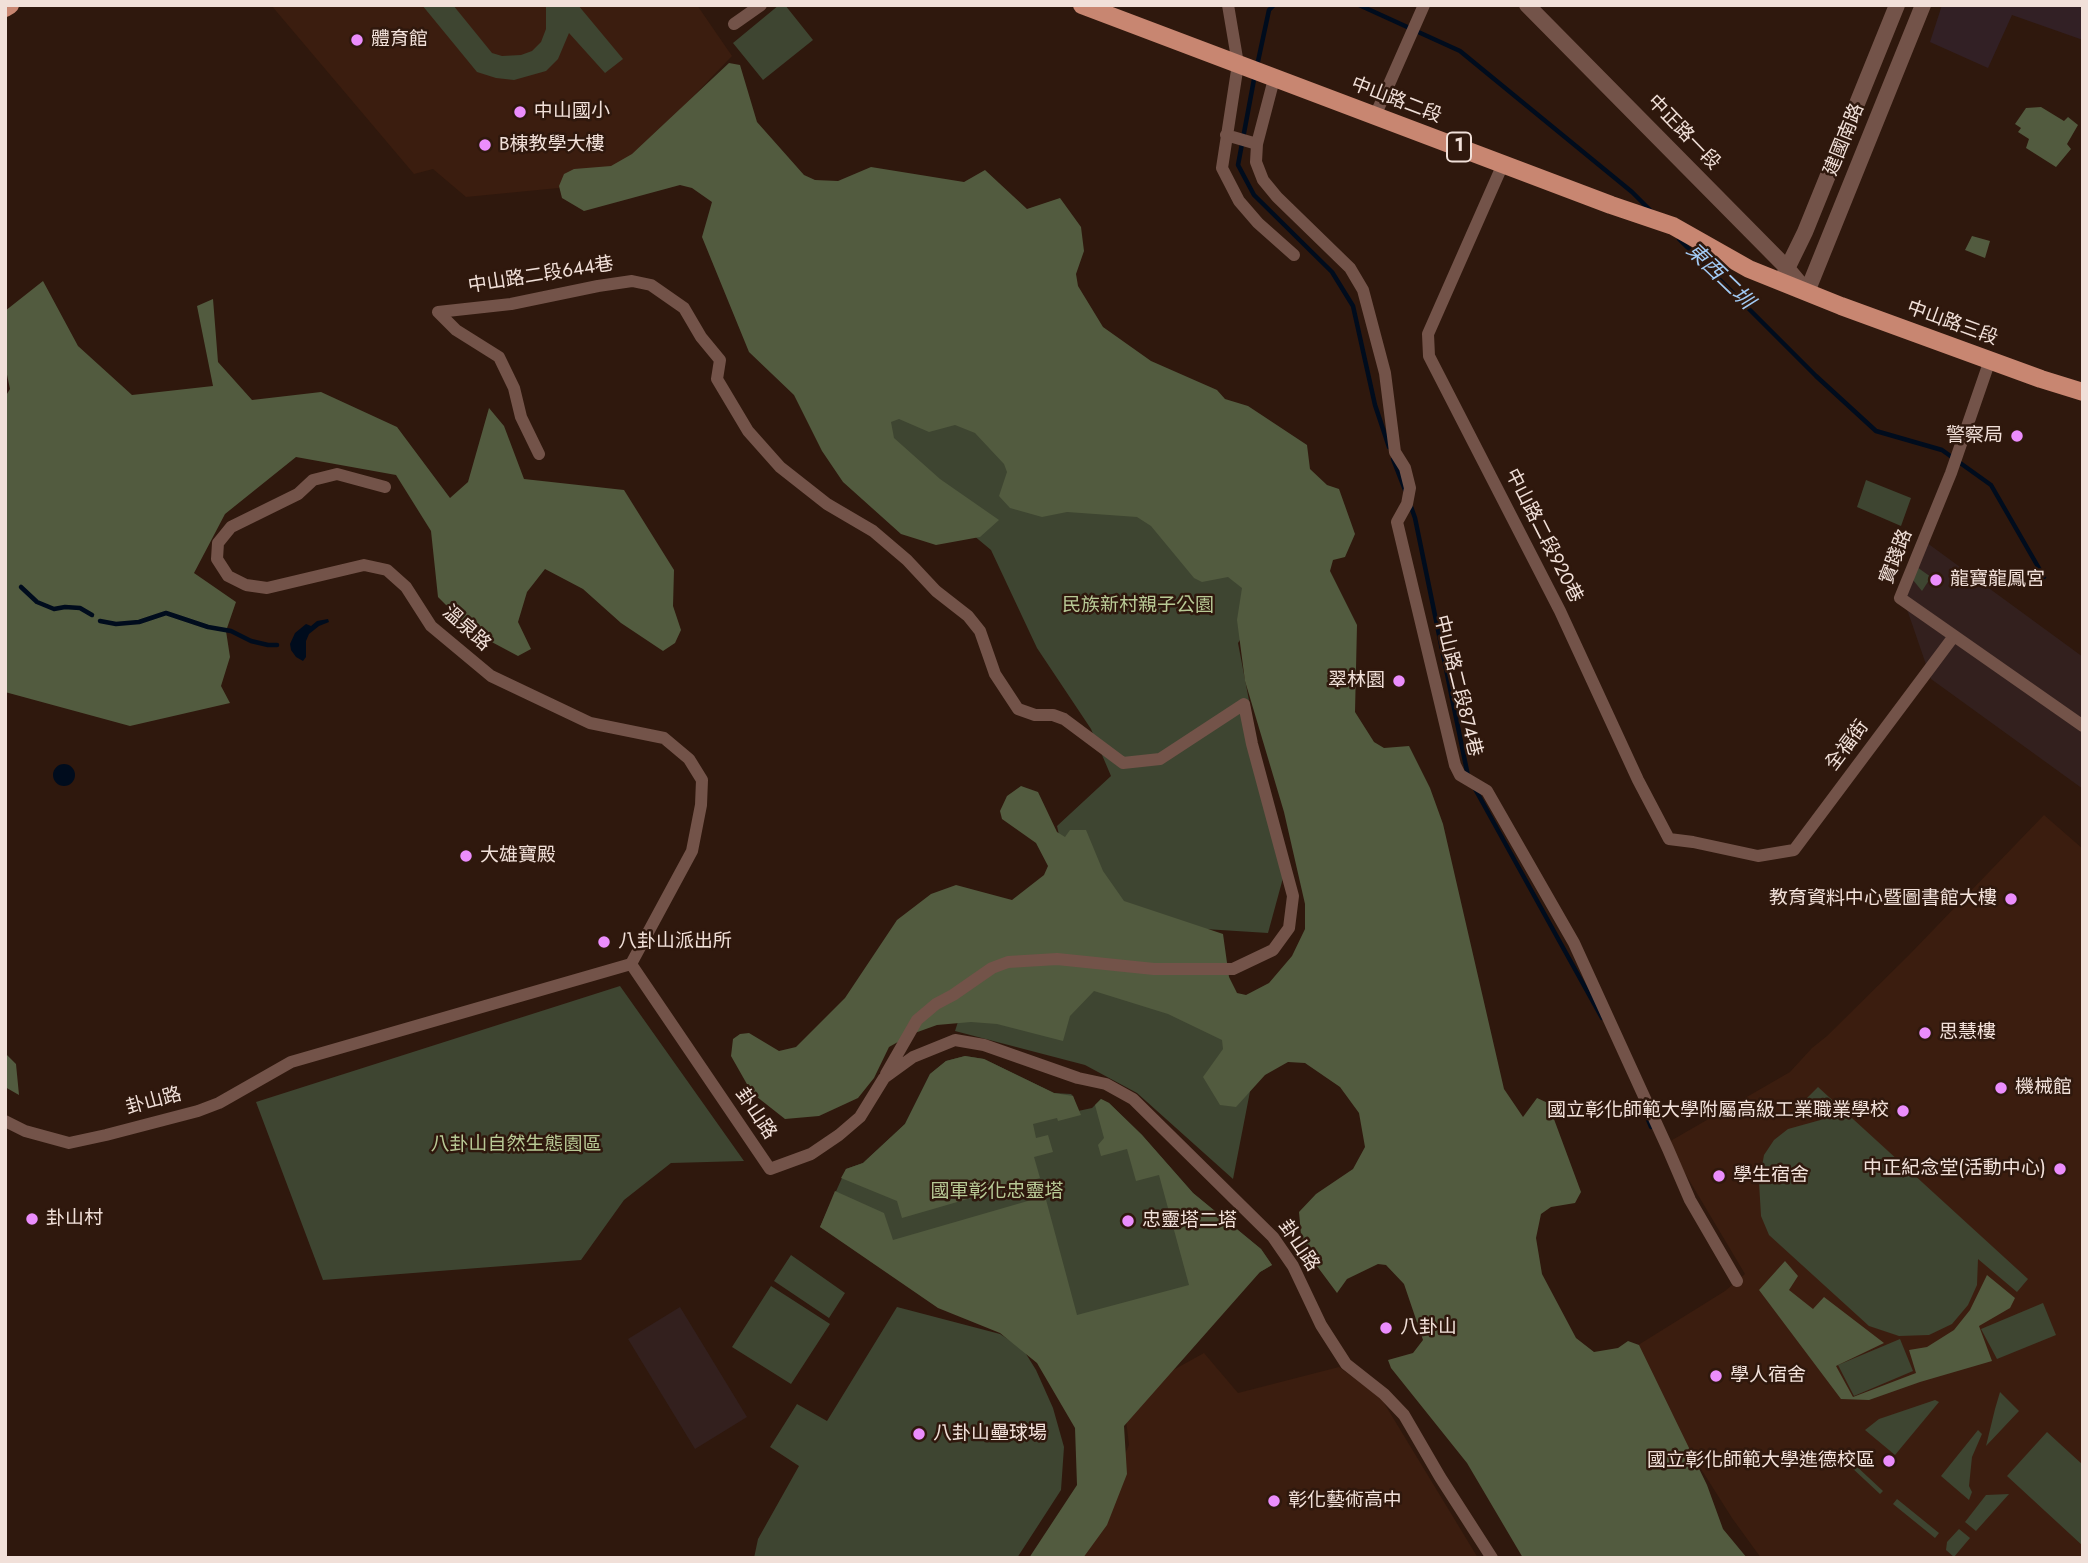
<!DOCTYPE html>
<html>
<head>
<meta charset="utf-8">
<style>
	body { margin:0 }
	#map { position:relative; width:2088px; height:1563px; overflow:hidden; background:#2f180d; font-family:Jost,sans-serif }
	canvas { display:block }
	.frame { position:absolute; inset:0; border:7px solid #f1e0d9; pointer-events:none }
</style>
</head>
<body>
<div id="map">
<canvas width="2088" height="1563"></canvas>
<div class="frame"></div>
</div>
<script>
const c = document.querySelector('canvas').getContext('2d');
c.lineJoin = 'round';
function fill(path, color) { c.fillStyle = color; c.fill(path, 'evenodd'); }
const poly = rows => new Path2D(rows.map(r => 'M' + r).join(''));
function strokePath(path, color, width, dash) { c.strokeStyle = color; c.lineWidth = width; c.lineCap = dash ? 'butt' : 'round'; c.setLineDash(dash || []); c.stroke(path); }
function write(font, color, halo, rows, align = 'center') {
  c.font = font + ' Jost,"Noto Sans TC",sans-serif'; c.lineWidth = 5; c.setLineDash([]); c.textBaseline = 'middle'; c.strokeStyle = halo; c.fillStyle = color; for (const [text, x, y, turn = 0] of rows) {
    c.save(); c.translate(x, y); c.rotate((+turn || 0) * Math.PI / 180); c.textAlign = isNaN(turn) ? turn : align; if (halo) c.strokeText(text, 0, 0); c.fillText(text, 0, 0); c.restore();
  }
}
fill(poly([
	[1919,537,2083,657,2083,789,1931,679,1900,589],
	[680,1307,747,1417,695,1449,628,1339]
]), '#33201e');
fill(poly([
	[1942,5,2083,5,2083,40,2012,15,1988,68,1930,42]
]), '#322025');
fill(poly([
	[271,5,697,5,732,56,610,183,466,197,433,169,414,174],
	[2044,815,2083,849,2083,1558,1761,1558,1732,1518,1627,1352,1725,1291,1745,1274,1667,1143,1790,1072,1812,1048,1827,1036,1909,955],
	[1204,1353,1238,1393,1339,1367,1381,1398,1478,1558,1078,1558,1129,1445,1126,1420,1166,1374]
]), '#3b1d0f');
fill(poly([
	[422,5,453,5,492,53,502,56,521,55,532,51,541,42,546,29,546,5,578,5,623,59,605,73,569,33,558,59,546,71,514,80,496,78,477,72],
	[779,5,785,5,813,40,763,80,733,43],
	[895,360,1159,499,1275,585,1238,643,1283,878,1268,933,1078,921,1057,826,1111,776,1091,729,1037,648,991,550,858,439],
	[1866,480,1911,498,1901,526,1857,507],
	[1914,565,1931,577,1922,591,1913,580],
	[1072,971,1260,1040,1233,1179,1137,1093,1085,1065,955,1031,967,994],
	[620,986,744,1161,671,1163,624,1200,581,1260,323,1280,256,1102],
	[965,1056,984,1059,1054,1093,1071,1094,1073,1096,1078,1111,1092,1108,1101,1099,1109,1103,1142,1135,1193,1193,1261,1249,1272,1265,1260,1272,1113,1378,820,1227,846,1169,863,1163,905,1124,930,1074,946,1061],
	[1818,1087,2028,1279,2017,1292,1978,1259,1977,1285,1968,1305,1952,1324,1929,1335,1899,1336,1869,1326,1769,1235,1761,1216,1759,1182,1764,1155,1774,1140,1788,1129,1824,1119,1805,1100],
	[791,1255,845,1293,829,1318,774,1281],
	[771,1286,830,1324,791,1384,732,1347],
	[2043,1303,2056,1335,1997,1359,1981,1329],
	[897,1307,1000,1334,1023,1349,1036,1370,1053,1408,1064,1447,1061,1490,1017,1558,754,1558,758,1539,799,1466,770,1447,797,1404,827,1421],
	[1900,1339,1913,1371,1854,1396,1838,1365],
	[2000,1392,2019,1411,1986,1446,1995,1409],
	[1935,1400,1939,1402,1895,1455,1865,1430,1879,1419],
	[1978,1430,1982,1434,1972,1457,1969,1486,1972,1492,1969,1500,1941,1476],
	[2047,1432,2083,1465,2083,1546,2007,1476],
	[1839,1450,1883,1491,1880,1494,1836,1453],
	[2009,1494,1976,1531,1965,1522,1986,1495],
	[1897,1499,1939,1533,1935,1538,1893,1504],
	[1959,1529,1970,1538,1954,1557,1946,1550,1947,1542]
]), '#3e4531');
fill(poly([
	[729,63,740,65,757,122,804,175,815,180,838,181,871,167,964,182,985,170,1027,209,1060,198,1081,227,1084,251,1076,274,1078,286,1103,327,1151,361,1217,390,1225,399,1248,406,1307,445,1310,469,1327,485,1339,489,1355,534,1345,557,1333,560,1330,571,1357,625,1355,712,1374,742,1384,748,1409,746,1430,788,1443,824,1504,1089,1523,1117,1537,1098,1548,1103,1581,1192,1575,1203,1551,1207,1541,1214,1536,1238,1542,1274,1576,1338,1594,1352,1618,1348,1628,1341,1639,1345,1707,1485,1723,1529,1747,1558,1523,1558,1467,1463,1391,1368,1388,1360,1413,1353,1423,1340,1404,1284,1386,1265,1378,1264,1347,1279,1337,1293,1302,1246,1299,1212,1316,1194,1353,1169,1365,1147,1359,1113,1340,1087,1305,1063,1288,1062,1265,1075,1236,1107,1220,1105,1203,1077,1223,1049,1222,1040,1168,1014,1094,991,1070,1016,1063,1041,997,1024,971,1022,937,1025,912,1034,889,1047,874,1078,858,1098,819,1116,785,1119,752,1093,731,1056,733,1039,740,1034,749,1033,779,1051,796,1047,845,998,897,920,931,894,956,885,1012,900,1044,875,1048,866,1036,843,1002,819,1000,811,1007,796,1021,786,1038,792,1057,832,1065,837,1070,830,1086,830,1103,871,1124,901,1223,934,1229,977,1237,993,1246,995,1269,983,1292,956,1305,929,1305,904,1284,812,1245,681,1237,620,1242,588,1228,577,1202,582,1194,578,1151,526,1137,517,1067,512,1042,517,1010,508,999,496,1007,472,1004,464,975,433,955,425,929,432,899,419,891,422,894,438,940,479,999,520,980,537,936,545,901,534,843,482,822,451,794,395,749,352,702,237,712,202,692,188,680,185,584,211,562,198,559,186,564,174,574,169,611,166,632,154],
	[2041,107,2064,121,2068,117,2078,125,2067,144,2071,149,2056,167,2026,148,2029,139,2018,132,2021,128,2015,124,2026,108],
	[1972,236,1990,241,1985,258,1965,250],
	[43,281,78,346,132,395,213,386,197,306,213,299,218,362,252,400,321,392,397,427,450,498,468,482,489,408,504,426,524,479,624,490,674,570,673,606,681,630,675,643,663,651,621,623,583,589,545,569,527,592,518,622,531,649,518,656,473,632,438,597,431,531,396,475,296,457,225,514,194,573,236,602,226,631,230,657,221,686,230,703,130,726,5,692,5,397,10,389,5,365,5,311],
	[5,1053,16,1064,19,1095,5,1087],
	[965,1056,984,1059,1054,1093,1073,1096,1081,1115,1058,1121,1057,1118,1033,1124,1036,1138,1048,1135,1053,1152,1034,1157,1040,1178,902,1218,897,1201,841,1178,846,1169,863,1163,905,1124,930,1074,946,1061],
	[1101,1099,1109,1103,1142,1135,1193,1193,1261,1249,1272,1265,1260,1272,1124,1426,1127,1474,1107,1525,1083,1558,1029,1558,1077,1485,1075,1428,1037,1363,1000,1333,938,1308,820,1227,835,1191,884,1213,893,1240,1045,1196,1077,1315,1189,1285,1159,1175,1136,1181,1127,1149,1101,1156,1098,1145,1104,1138,1095,1105],
	[1785,1261,1798,1276,1789,1290,1813,1309,1824,1297,1884,1343,1836,1366,1853,1397,1916,1373,1909,1350,1927,1347,1954,1330,1970,1310,1987,1275,2015,1298,2010,1308,1979,1326,1992,1361,1920,1382,1869,1400,1841,1399,1759,1290]
]), '#525b3f');
fill(poly([
	[328,619,329,622,319,626,309,634,306,641,306,657,303,661,296,657,291,650,290,644,295,633,306,624,311,626,317,621],
	'53 775a11 11 0 1 1 22 0a11 11 0 1 1-22 0Z'
]), '#000c1d');
strokePath(poly([
	[1359,5,1460,51,1632,192,1653,213],
	[1257,66,1269,10,1274,5],
	[1255,74,1238,165,1254,195,1332,272,1353,306,1375,405,1389,447],
	[1679,239,1816,376,1876,431,1942,450,1991,485,2044,577],
	[1393,459,1405,490],
	[1410,504,1415,518,1468,776],
	[21,587,37,602,54,609,65,607,80,608,92,615],
	[100,621,116,624,139,622,166,613,208,627,231,631,251,641,268,645,277,645],
	[1474,787,1602,1018],
	[1645,1112,1651,1127]
]), '#000c1d', 4.5);
strokePath(poly([
	[1228,5,1238,64,1222,168,1239,201,1258,223,1294,255],
	[734,24,761,5],
	[1274,79,1257,144,1256,162,1263,180,1277,197,1350,268,1363,290,1385,373,1395,452,1405,468,1410,488,1407,504,1397,522,1455,765,1460,775,1487,791,1574,943,1668,1149,1690,1200,1737,1281],
	[1375,116,1424,5],
	[1226,135,1257,144],
	[1503,164,1428,334,1429,356,1560,611,1638,780,1669,839,1693,842,1758,856,1794,850,1954,636],
	[438,312,511,304,598,286,632,281,651,285,684,308,701,337,720,360,717,379,748,431,780,467,827,504,873,531,907,560,936,591,968,616,980,631,995,674,1018,709,1035,715,1053,715,1064,719,1123,763,1160,759,1244,704,1252,744,1293,896,1289,928,1273,950,1233,969,1154,969,1057,959,1008,962,992,968,953,995,936,1004,917,1020,886,1074],
	[438,312,456,330,499,357,514,388,521,417,539,454],
	[1990,360,1951,473,1900,598,2083,726],
	[385,487,337,474,313,480,298,494,231,527,218,543,217,559,228,576,246,585,267,588,364,565,387,570,406,587,431,626,491,676,590,723,664,738,689,759,702,780,701,805,692,851,631,964],
	[5,1121,25,1131,69,1143,106,1135,198,1111,219,1103,291,1062,631,964,770,1169,811,1154,839,1135,860,1117,884,1078,913,1057,955,1040,984,1045,1078,1078,1106,1084,1133,1099,1273,1237,1293,1266,1321,1325,1346,1364,1384,1394,1404,1415,1440,1477,1492,1558]
]), '#735349', 12);
strokePath(poly([
	[1527,5,1787,268,1807,292,1923,5],
	[1783,277,1805,232,1897,5]
]), '#735349', 16);
strokePath(poly([
	[1082,5,1611,205,1673,226,1749,269,1841,306,2041,379,2083,392],
	[5,8,10,5]
]), '#c88671', 18);
for (const [x, y, r, color] of [
	[357,40,7,"#eb8dfc"],
	[520,112,7,"#eb8dfc"],
	[485,145,7,"#eb8dfc"],
	[2017,436,7,"#eb8dfc"],
	[1936,580,7,"#eb8dfc"],
	[1399,681,7,"#eb8dfc"],
	[466,856,7,"#eb8dfc"],
	[2011,899,7,"#eb8dfc"],
	[604,942,7,"#eb8dfc"],
	[1925,1033,7,"#eb8dfc"],
	[2001,1088,7,"#eb8dfc"],
	[1903,1111,7,"#eb8dfc"],
	[2060,1169,7,"#eb8dfc"],
	[1719,1176,7,"#eb8dfc"],
	[32,1219,7,"#eb8dfc"],
	[1128,1221,7,"#eb8dfc"],
	[1386,1328,7,"#eb8dfc"],
	[1716,1376,7,"#eb8dfc"],
	[919,1434,7,"#eb8dfc"],
	[1889,1461,7,"#eb8dfc"],
	[1274,1501,7,"#eb8dfc"]
]) { const dot = new Path2D(); dot.arc(x, y, r, 0, 2 * Math.PI); c.fillStyle = color; c.fill(dot); strokePath(dot, '#2f180d', 2.5); }
for (const [x, y, w] of [
	[1459,147,24]
]) { const box = new Path2D(); box.roundRect(x - w / 2, y - 14.5, w, 29, 5); c.fillStyle = '#2f180d'; c.fill(box); strokePath(box, '#f1e0d9', 2); }
write('bold 18px', '#f1e0d9', null, [
	["1",1459,147]
]);
write('19px', '#f1e0d9', '#2f180d', [
	["體育館",371,40],
	["中山國小",534,112],
	["B棟教學大樓",499,145],
	["警察局",2003,436,"right"],
	["龍寶龍鳳宮",1950,580],
	["翠林園",1385,681,"right"],
	["大雄寶殿",480,856],
	["教育資料中心暨圖書館大樓",1997,899,"right"],
	["八卦山派出所",618,942],
	["思慧樓",1939,1033],
	["機械館",2015,1088],
	["國立彰化師範大學附屬高級工業職業學校",1889,1111,"right"],
	["中正紀念堂(活動中心)",2046,1169,"right"],
	["學生宿舍",1733,1176],
	["卦山村",46,1219],
	["忠靈塔二塔",1142,1221],
	["八卦山",1400,1328],
	["學人宿舍",1730,1376],
	["八卦山壘球場",933,1434],
	["國立彰化師範大學進德校區",1875,1461,"right"],
	["彰化藝術高中",1288,1501]
], 'left');
write('19px', '#f1e0d9', '#2f180d', [
	["中山路二段",1396,101,21],
	["中正路一段",1683,133,46],
	["建國南路",1845,140,-68],
	["中山路二段644巷",541,276,-9],
	["中山路三段",1952,324,20],
	["中山路二段920巷",1543,536,63],
	["實踐路",1897,557,-69],
	["溫泉路",466,629,42],
	["中山路二段874巷",1457,686,76],
	["全福街",1848,746,-53],
	["卦山路",154,1102,-15],
	["卦山路",755,1114,56],
	["卦山路",1298,1246,56]
]);
write('19px', '#b8c995', '#2f180d', [
	["民族新村親子公園",1138,606],
	["八卦山自然生態園區",516,1145],
	["國軍彰化忠靈塔",997,1192]
]);
write('italic 21px', '#a2caf4', '#2f180d', [
	["東西二圳",1719,277,44]
]);
</script>
</body>
</html>
